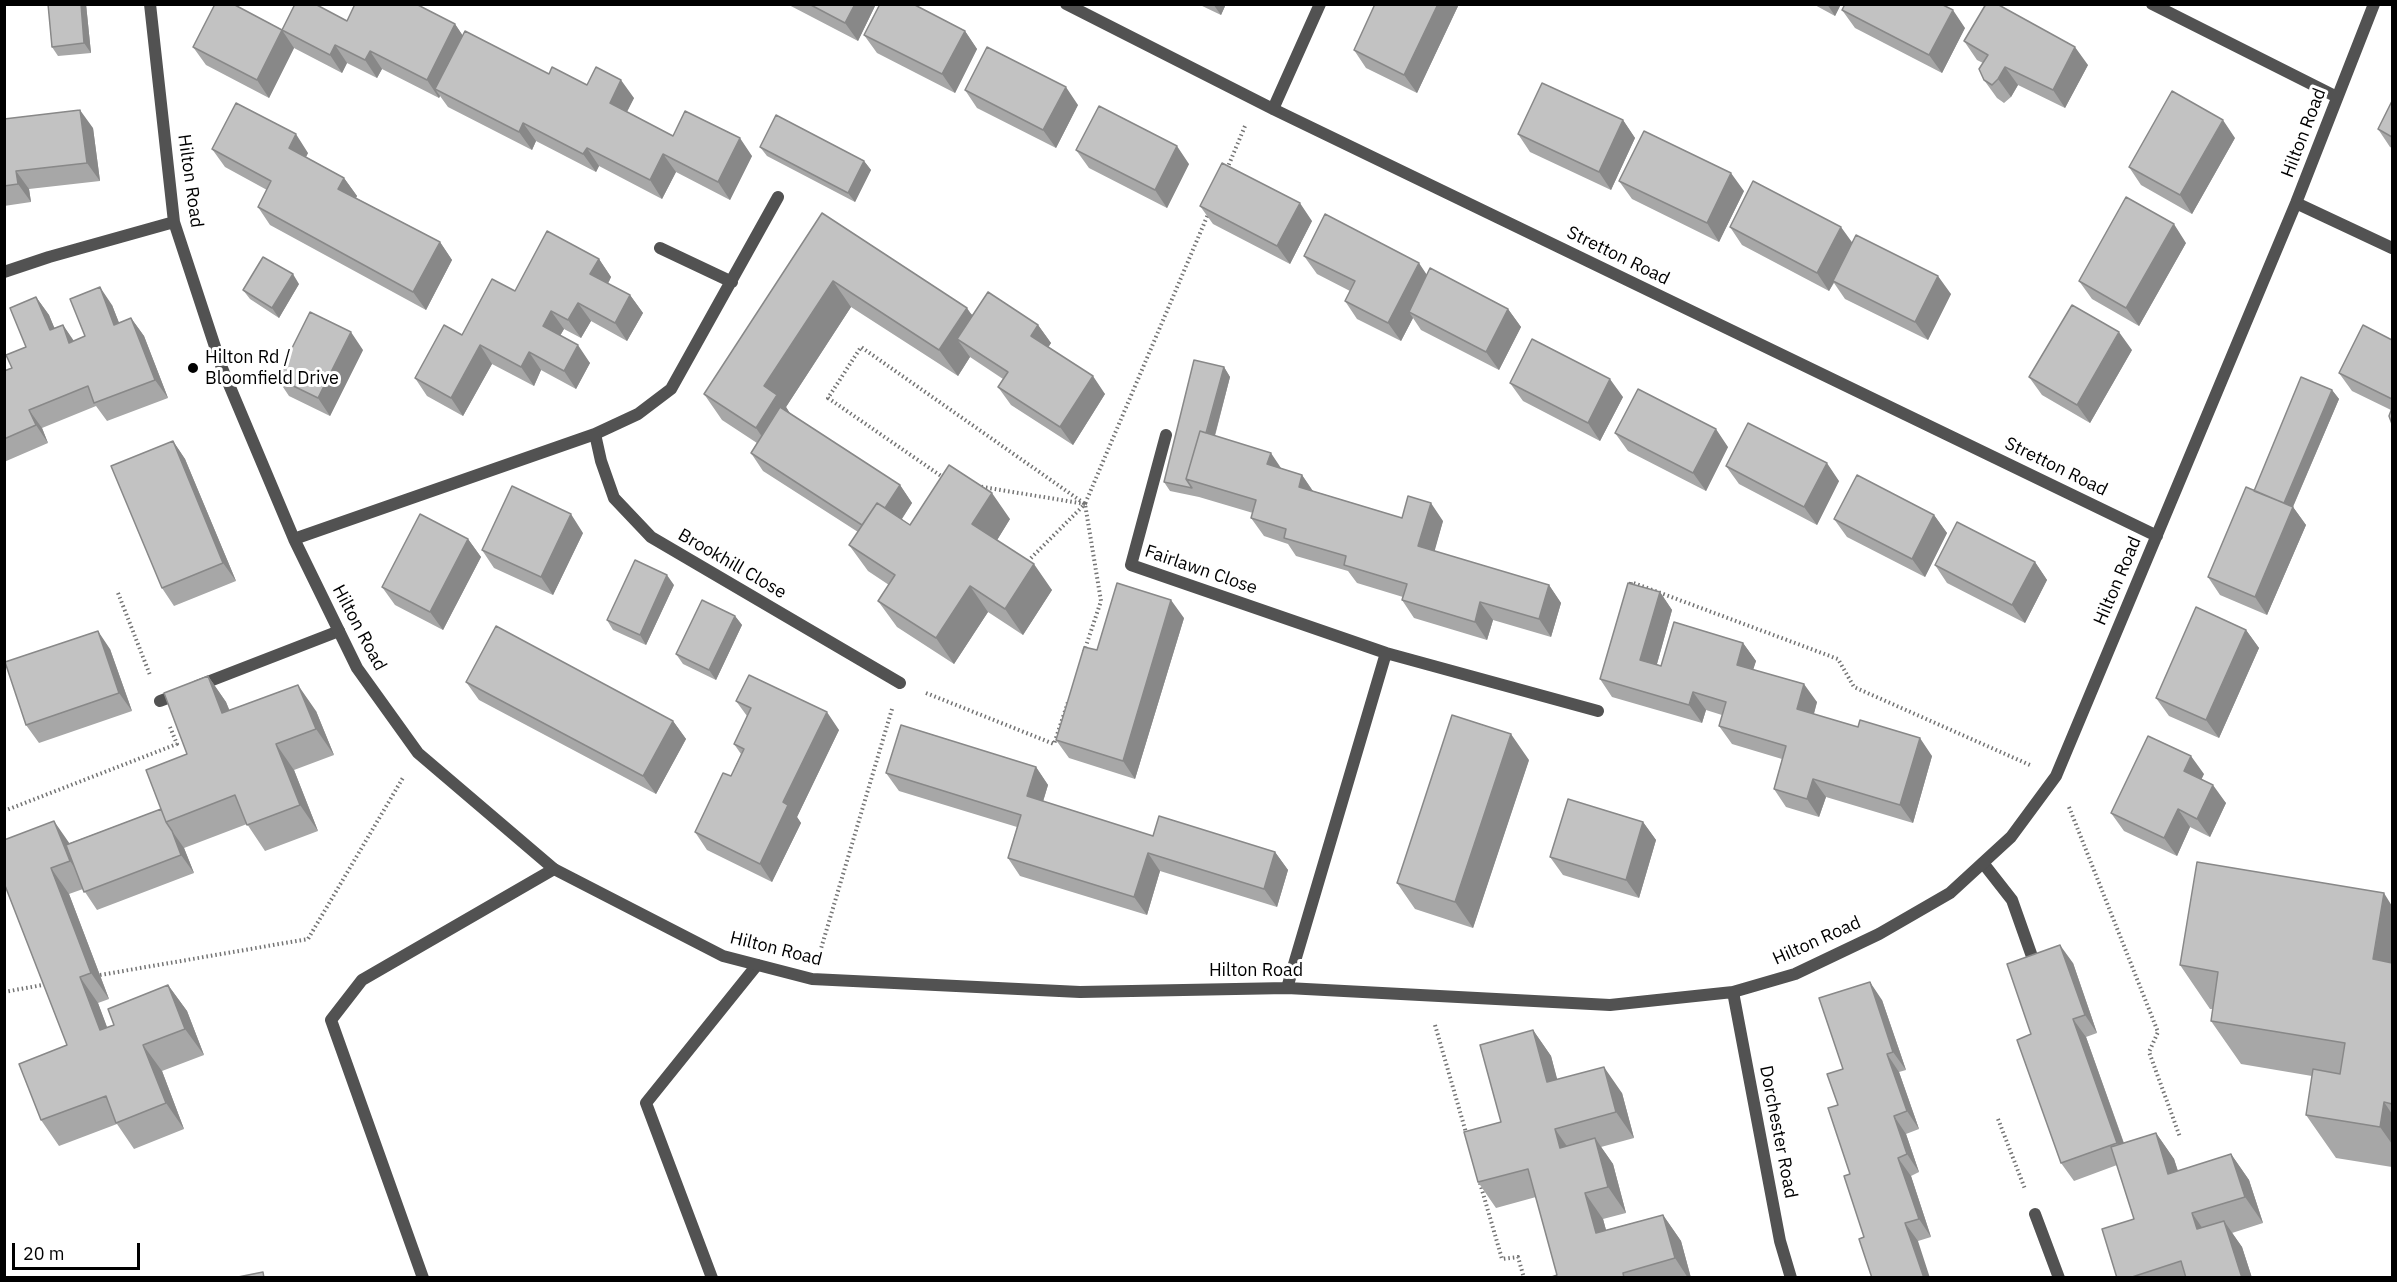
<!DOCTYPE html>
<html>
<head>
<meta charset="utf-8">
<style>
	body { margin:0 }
	#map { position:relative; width:2397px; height:1282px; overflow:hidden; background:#fff; font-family:"IBM Plex Sans",sans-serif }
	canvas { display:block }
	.frame { position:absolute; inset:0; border:6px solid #000; pointer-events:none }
	.scale { position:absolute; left:12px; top:1243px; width:128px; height:27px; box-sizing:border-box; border:3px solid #000; border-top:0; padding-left:8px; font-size:18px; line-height:21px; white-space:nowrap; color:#000; -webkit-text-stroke:4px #fff; paint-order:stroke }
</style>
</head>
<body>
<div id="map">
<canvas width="2397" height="1282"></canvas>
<div class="frame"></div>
<div class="scale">20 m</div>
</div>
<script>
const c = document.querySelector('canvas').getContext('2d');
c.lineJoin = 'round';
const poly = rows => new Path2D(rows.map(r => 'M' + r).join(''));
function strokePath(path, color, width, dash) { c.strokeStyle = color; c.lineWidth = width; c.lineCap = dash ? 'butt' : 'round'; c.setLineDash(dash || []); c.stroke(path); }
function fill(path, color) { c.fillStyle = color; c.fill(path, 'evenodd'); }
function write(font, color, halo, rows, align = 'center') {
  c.font = font + ' "IBM Plex Sans",sans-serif'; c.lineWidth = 6; c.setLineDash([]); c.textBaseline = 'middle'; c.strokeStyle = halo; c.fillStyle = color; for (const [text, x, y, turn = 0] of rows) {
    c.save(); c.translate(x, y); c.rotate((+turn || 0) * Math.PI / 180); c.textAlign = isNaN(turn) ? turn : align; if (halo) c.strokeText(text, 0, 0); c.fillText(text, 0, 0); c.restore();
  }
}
strokePath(poly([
	[1227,169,1245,126],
	[944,478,828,398,861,347,1085,504],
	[977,486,1085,504,1026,563],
	[1630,588,1631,582,1838,659,1854,687,2030,765],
	[118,593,150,675],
	[1084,652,1101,601,1085,504,1209,212],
	[926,693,1054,744,1068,702],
	[2069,807,2158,1032,2149,1052,2180,1137],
	[4,811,177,744,170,727],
	[820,952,892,709],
	[100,975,308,939,404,776],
	[4,992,48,984],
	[1435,1025,1467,1136],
	[1998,1119,2025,1189],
	[1480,1183,1502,1259,1518,1257,1524,1278]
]), '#747474', 4, [1.5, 3]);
strokePath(poly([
	[197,686,339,631],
	[160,701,181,693],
	[1983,863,2012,900,2035,965],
	[2035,1214,2059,1278],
	[423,1278,331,1020,362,980,554,869],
	[712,1278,646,1103,757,965]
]), '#525252', 12);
strokePath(poly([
	[150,4,174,222,222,368,294,539,357,668,418,753,554,869,723,956,812,979,1080,992,1287,988,1610,1005,1733,992,1795,974,1879,934,1950,893,2011,837,2056,776,2296,203,2374,4],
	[1066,4,1273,109,2157,536],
	[2152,4,2337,97],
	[1273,109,1320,4],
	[778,197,671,389,638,414,595,434,601,461,614,498,651,537,900,683],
	[2296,203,2392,248],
	[660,248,732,282],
	[4,272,49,257,174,222],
	[1166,435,1131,565,1386,653,1598,711],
	[294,539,595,434],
	[1287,988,1386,653],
	[1733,992,1780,1241,1791,1278]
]), '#525252', 12);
fill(poly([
	[48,4,86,4,91,53,58,56,52,47],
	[787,4,876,4,858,41],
	[1198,4,1226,4,1221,15],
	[1375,4,1459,4,1417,93,1366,68,1354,50],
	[1813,4,1841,4,1835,16],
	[1842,10,1965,28,1942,73,1855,28],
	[347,21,455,24,463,36,549,74,634,98,627,112,673,136,752,156,730,200,676,172,662,199,599,166,596,172,536,141,532,150,448,107,440,96,439,98,382,69,377,78,347,63,342,73,294,48,269,98,206,65,193,47,282,30],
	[965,31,977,49,955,93,877,53,864,35],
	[1964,41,2088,65,2065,108,2018,85,2011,97,2004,103,1997,98,1984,80,1983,63,1977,60],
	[965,90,1078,105,1056,148,977,108],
	[2392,101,2392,148,2390,147,2378,129],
	[4,119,93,128,100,181,29,189,31,202,4,206],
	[1623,120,1635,138,1611,190,1530,152,1518,134],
	[2235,138,2192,214,2141,185,2129,167],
	[760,147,864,161,871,170,855,202,767,156],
	[212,149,308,153,306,157,344,178,357,196,356,198,440,242,452,260,426,310,270,225,258,207,267,190,225,167],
	[1076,150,1189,164,1167,208,1089,168],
	[1619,181,1744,191,1719,242,1632,199],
	[1200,206,1312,221,1290,264,1213,224],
	[822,213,973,315,1038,325,1051,343,1048,347,1105,394,1073,445,1011,405,998,387,1003,379,970,357,958,376,851,307,786,407,790,414,900,485,912,503,902,519,910,525,1010,519,997,540,1052,590,1023,635,988,612,954,664,897,627,878,601,889,585,868,571,849,545,858,532,763,471,751,453,757,443,722,420,704,394],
	[1730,227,1852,242,1951,294,1928,340,1845,299,1834,283,1829,291,1742,245],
	[2186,243,2139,326,2092,299,2079,281],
	[1304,256,1427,275,1508,309,1521,327,1499,370,1421,330,1413,318,1401,341,1357,319,1345,301,1350,291,1317,274],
	[599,259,611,277,608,284,630,295,643,313,627,341,591,321,581,338,564,329,560,336,590,363,576,389,541,370,534,386,492,364,463,416,427,396,415,378,462,335,515,291],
	[299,284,279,318,250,299,243,290],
	[36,297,49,315,54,328,63,325,74,341,85,336,112,305,119,323,131,318,144,336,168,398,107,421,96,406,42,428,48,443,4,462,4,371,12,368,26,347],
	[2392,340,2392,424,2391,410,2352,391,2339,373],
	[363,350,330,416,289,396,277,378],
	[2132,350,2090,423,2042,395,2029,377],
	[1224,367,1230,377,1215,436,1282,469,1302,475,1313,491,1402,518,1443,521,1434,551,1549,585,1561,603,1551,637,1493,620,1487,640,1414,618,1402,600,1403,597,1357,583,1348,571,1296,556,1288,544,1264,536,1251,518,1253,513,1199,497,1170,491,1164,482],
	[1510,383,1623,397,1600,441,1523,401],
	[2332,390,2339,399,2293,507,2306,525,2267,615,2220,595,2208,577,2254,491],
	[1615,433,1728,447,1706,491,1628,451],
	[173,441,185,459,236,581,174,606,162,588],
	[1726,466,1839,481,1817,525,1739,484],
	[1934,515,1947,533,1925,577,1847,537,1834,519],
	[583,533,553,595,494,568,482,550],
	[468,539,481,557,443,630,395,605,382,587],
	[2035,562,2047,580,2025,623,1947,583,1935,565],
	[674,585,646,645,613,630,607,620],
	[1660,592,1672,610,1657,664,1661,666,1743,643,1756,661,1753,669,1817,702,1814,714,1932,756,1913,823,1826,797,1819,817,1786,807,1774,789,1782,759,1732,744,1719,726,1722,715,1706,710,1702,723,1612,697,1600,679],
	[735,616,742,625,716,680,683,664,676,654],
	[1184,618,1135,779,1069,758,1056,740,1097,650],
	[2246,630,2259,648,2219,738,2169,716,2156,698],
	[110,649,132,711,39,743,26,725],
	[208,676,226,702,230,711,316,711,334,755,294,770,318,831,265,851,247,824,184,848,194,873,97,910,83,889,69,894,109,999,98,1003,107,1028,114,1025,168,985,187,1011,204,1055,162,1071,184,1129,134,1149,117,1124,59,1146,41,1120,67,1045,4,883,70,843,161,809,187,754],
	[466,682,673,721,686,739,656,794,479,700],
	[736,701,839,730,797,817,801,823,772,882,707,850,695,832,731,776,741,754,734,744,747,716],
	[1529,760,1473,928,1415,909,1397,883],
	[1036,767,1048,785,1043,802,1153,836,1275,852,1288,870,1277,907,1160,871,1147,915,1020,876,1008,858,1017,827,899,791,886,773],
	[2204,774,2201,779,2226,803,2210,837,2190,827,2177,856,2124,831,2111,813],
	[1643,822,1656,840,1639,898,1563,875,1550,857],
	[2392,906,2392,1167,2336,1158,2306,1115,2312,1076,2241,1064,2211,1021,2213,1009,2210,1009,2180,965],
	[2073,963,2097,1033,2086,1037,2124,1143,2156,1133,2174,1159,2178,1171,2231,1154,2249,1180,2263,1223,2232,1233,2242,1247,2252,1278,2117,1278,2134,1219,2117,1165,2074,1181,2061,1163,2031,1034],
	[1882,1000,1906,1070,1899,1072,1919,1129,1906,1134,1919,1172,1911,1176,1931,1237,1918,1241,1864,1237,1850,1174,1838,1105,1843,1069],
	[1533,1030,1551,1056,1557,1080,1622,1093,1634,1138,1601,1147,1613,1164,1626,1213,1603,1219,1606,1230,1663,1215,1681,1241,1691,1278,1549,1278,1557,1275,1536,1197,1496,1208,1478,1182,1501,1122]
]), '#a7a7a7');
fill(poly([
	[81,4,86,4,91,53,84,43],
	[855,4,876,4,858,41,845,23],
	[1213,4,1226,4,1221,15],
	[1438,4,1459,4,1417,93,1404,75],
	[1827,4,1841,4,1835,16],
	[1953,10,1965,28,1942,73,1929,55],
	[455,24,467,42,435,89,440,96,439,98,427,80],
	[282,30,294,48,269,98,257,80],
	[965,31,977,49,955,93,942,74],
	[335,45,347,63,342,73,330,55],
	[2075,47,2088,65,2065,108,2053,90],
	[370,51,382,69,377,78,365,60],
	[2005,67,2018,85,2011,97,1998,79],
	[621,80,634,98,622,121,610,103],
	[1066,87,1078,105,1056,148,1043,130],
	[80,110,93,128,100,181,87,163],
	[1623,120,1635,138,1611,190,1599,172],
	[2223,120,2235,138,2192,214,2180,195],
	[523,123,536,141,532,150,519,132],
	[296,134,308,153,301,166,289,148],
	[740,138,752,156,730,200,718,182],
	[1177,146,1189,164,1167,208,1155,190],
	[587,148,599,166,596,172,583,154],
	[663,154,676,172,662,199,650,180],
	[864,161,871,170,855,202,848,193],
	[16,171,29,189,31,202,18,184],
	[1731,173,1744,191,1719,242,1707,223],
	[344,178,357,196,351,207,338,189],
	[1300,203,1312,221,1290,264,1277,246],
	[2174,224,2186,243,2139,326,2126,308],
	[1841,227,1854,245,1829,291,1817,273],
	[440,242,452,260,426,310,413,292],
	[599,259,611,277,603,293,590,274],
	[1419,263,1431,281,1409,312,1413,318,1401,341,1388,323],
	[293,274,299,284,279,318,272,308],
	[1938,276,1951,294,1928,340,1915,322],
	[833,281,851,307,786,407,795,421,774,454,756,428,764,386],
	[100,287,112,305,127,343,114,325],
	[630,295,643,313,627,341,615,323],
	[36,297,49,315,63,348,50,330],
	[578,303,591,321,581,338,568,320],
	[967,308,985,334,957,339,970,357,958,376,939,350],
	[1508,309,1521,327,1499,370,1486,352],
	[551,311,564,329,555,344,543,326],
	[131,318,144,336,168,398,155,380],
	[63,325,75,343,69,343],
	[1038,325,1051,343,1044,354,1031,336],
	[351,332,363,350,330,416,318,398],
	[2119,332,2132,350,2090,423,2077,405],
	[480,345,492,364,463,416,451,398],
	[578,345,590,363,576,389,564,371],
	[529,352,541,370,534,386,521,367],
	[1224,367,1230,377,1202,484,1194,481],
	[1093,376,1105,394,1073,445,1060,427],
	[1610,379,1623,397,1600,441,1588,423],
	[2332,390,2339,399,2288,518,2282,508],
	[29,410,42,428,48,443,36,425],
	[1716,429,1728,447,1706,491,1693,473],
	[173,441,185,459,236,581,223,563],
	[1271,453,1283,471,1267,464],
	[1827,463,1839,481,1817,525,1804,507],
	[1302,475,1314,493,1299,487],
	[900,485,912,503,883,548,870,530],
	[992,493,1010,519,991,550,972,524],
	[1431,503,1443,521,1431,564,1418,546],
	[2293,507,2306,525,2267,615,2255,597],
	[571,514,583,533,553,595,541,577],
	[1934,515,1947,533,1925,577,1912,559],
	[468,539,481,557,443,630,430,612],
	[2035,562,2047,580,2025,623,2012,605],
	[1034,564,1052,590,1023,635,1005,609],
	[667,575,674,585,646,645,640,635],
	[1549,585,1561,603,1551,637,1539,619],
	[970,586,988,612,954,664,936,638],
	[1660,592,1672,610,1653,678,1640,660],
	[1171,600,1184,618,1135,779,1123,761],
	[1480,602,1493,620,1487,640,1475,622],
	[735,616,742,625,716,680,709,670],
	[2246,630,2259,648,2219,738,2206,720],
	[98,631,110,649,132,711,119,693],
	[1743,643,1756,661,1749,683,1737,665],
	[208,676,226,702,240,739,222,713],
	[1804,684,1817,702,1810,727,1797,709],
	[298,685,316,711,334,755,316,729],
	[1693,692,1706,710,1702,723,1689,705],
	[827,712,839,730,797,817,801,823,772,882,760,864,783,802],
	[673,721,686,739,656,794,643,776],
	[1511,734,1529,760,1473,928,1455,902],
	[1920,738,1932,756,1913,823,1900,805],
	[276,744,294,770,318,831,300,805],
	[2191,756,2204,774,2197,789,2184,771],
	[1036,767,1048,785,1039,814,1027,796],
	[1813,779,1826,797,1819,817,1807,799],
	[2213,785,2226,803,2210,837,2197,819],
	[2178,809,2190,827,2177,856,2164,838],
	[54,821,72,847,88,887,70,861],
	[1643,822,1656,840,1639,898,1626,880],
	[172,831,184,848,194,873,181,855],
	[1275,852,1288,870,1277,907,1264,889],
	[1148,853,1160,871,1147,915,1134,897],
	[51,868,69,894,109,999,91,973],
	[2384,893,2392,906,2392,987,2373,959],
	[2060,945,2073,963,2097,1033,2085,1015],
	[80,977,98,1003,118,1056,100,1030],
	[1870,982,1882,1000,1906,1070,1893,1052],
	[168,985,187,1011,204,1055,185,1029],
	[2073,1019,2086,1037,2130,1161,2117,1143],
	[1533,1030,1551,1056,1565,1108,1547,1082],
	[143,1045,162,1071,184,1129,166,1103],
	[1887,1054,1899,1072,1919,1129,1907,1111],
	[1604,1067,1622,1093,1634,1138,1616,1112],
	[2384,1102,2392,1114,2392,1144,2380,1127],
	[1894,1116,1906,1134,1919,1172,1907,1154],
	[1555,1129,1573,1155,1560,1148],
	[2156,1133,2174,1159,2187,1200,2168,1174],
	[1595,1138,1613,1164,1626,1213,1608,1187],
	[2231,1154,2249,1180,2263,1223,2245,1197],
	[1898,1158,1911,1176,1931,1237,1919,1219],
	[1585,1193,1603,1219,1614,1259,1596,1233],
	[2192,1213,2210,1239,2197,1229],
	[1663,1215,1681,1241,1691,1278,1688,1278,1675,1258],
	[2224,1221,2242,1247,2252,1278,2242,1278],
	[1905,1223,1918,1241,1930,1278,1924,1278]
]), '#888');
const building = poly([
	[48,4,81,4,84,43,52,47,48,4],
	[215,4,233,4,282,30,295,4,315,4,347,21,355,4,416,4,455,24,427,80,370,51,365,60,335,45,330,55,282,30,257,80,193,47,215,4],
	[809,4,855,4,845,23,809,4],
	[880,4,913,4,965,31,942,74,864,35,880,4],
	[1375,4,1438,4,1404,75,1354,50,1375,4],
	[1845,4,1941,4,1953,10,1929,55,1842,10,1845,4],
	[1986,4,1997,4,2075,47,2053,90,2005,67,1998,79,1992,85,1984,80,1979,69,1988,55,1964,41,1986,4],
	[465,31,549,74,552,67,587,85,596,67,621,80,610,103,673,136,685,111,740,138,718,182,663,154,650,180,587,148,583,154,523,123,519,132,435,89,465,31],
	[987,47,1066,87,1043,130,965,90,987,47],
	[1542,83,1623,120,1599,172,1518,134,1542,83],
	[2172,91,2223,120,2180,195,2129,167,2172,91],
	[2392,101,2392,137,2378,129,2392,101],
	[236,103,296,134,289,148,344,178,338,189,440,242,413,292,258,207,271,181,212,149,236,103],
	[1099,106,1177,146,1155,190,1076,150,1099,106],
	[80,110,87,163,16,171,18,184,4,186,4,119,80,110],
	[776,115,864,161,848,193,760,147,776,115],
	[1644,131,1731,173,1707,223,1619,181,1644,131],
	[1222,163,1300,203,1277,246,1200,206,1222,163],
	[1753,181,1841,227,1817,273,1730,227,1753,181],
	[2126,197,2174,224,2126,308,2079,281,2126,197],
	[822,213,967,308,939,350,833,281,764,386,777,395,756,428,704,394,822,213],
	[1325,214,1419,263,1388,323,1345,301,1355,281,1304,256,1325,214],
	[547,231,599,259,590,274,630,295,615,323,578,303,568,320,551,311,543,326,578,345,564,371,529,352,521,367,480,345,451,398,415,378,444,325,462,335,492,279,515,291,547,231],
	[1856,235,1938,276,1915,322,1833,281,1856,235],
	[263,257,293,274,272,308,243,290,263,257],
	[1430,268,1508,309,1486,352,1409,312,1430,268],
	[100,287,114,325,131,318,155,380,94,403,88,386,29,410,36,425,4,439,4,371,12,368,6,355,26,347,10,308,36,297,50,330,63,325,69,343,85,336,70,299,100,287],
	[988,292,1038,325,1031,336,1093,376,1060,427,998,387,1008,372,957,339,988,292],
	[2072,305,2119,332,2077,405,2029,377,2072,305],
	[310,312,351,332,318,398,277,378,310,312],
	[2363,325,2392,340,2392,399,2339,373,2363,325],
	[1532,339,1610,379,1588,423,1510,383,1532,339],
	[1194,360,1224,367,1206,433,1200,431,1186,479,1192,488,1164,482,1194,360],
	[2301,377,2332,390,2284,503,2254,491,2301,377],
	[1638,389,1716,429,1693,473,1615,433,1638,389],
	[780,407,900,485,885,508,877,503,862,525,751,453,780,407],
	[2392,408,2392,424,2389,416,2392,408],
	[1748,423,1827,463,1804,507,1726,466,1748,423],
	[1200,431,1271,453,1267,464,1302,475,1299,487,1402,518,1408,496,1431,503,1418,546,1549,585,1539,619,1480,602,1475,622,1402,600,1407,584,1344,565,1346,556,1284,538,1286,529,1251,518,1256,500,1186,479,1200,431],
	[173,441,223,563,162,588,111,466,173,441],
	[949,465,992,493,972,524,1034,564,1005,609,970,586,936,638,878,601,895,575,849,545,877,503,910,525,949,465],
	[1857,475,1934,515,1912,559,1834,519,1857,475],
	[512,486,571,514,541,577,482,550,512,486],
	[2246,487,2293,507,2255,597,2208,577,2246,487],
	[420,514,468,539,430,612,382,587,420,514],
	[1957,522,2035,562,2012,605,1935,565,1957,522],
	[635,560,667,575,640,635,607,620,635,560],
	[1117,583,1171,600,1123,761,1056,740,1084,647,1097,650,1117,583],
	[1628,583,1660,592,1640,660,1661,666,1674,622,1743,643,1737,665,1804,684,1797,709,1858,727,1860,720,1920,738,1900,805,1813,779,1807,799,1774,789,1786,746,1719,726,1726,702,1693,692,1689,705,1600,679,1628,583],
	[702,600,735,616,709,670,676,654,702,600],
	[2196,607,2246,630,2206,720,2156,698,2196,607],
	[496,626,673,721,643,776,466,682,496,626],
	[98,631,119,693,26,725,5,662,98,631],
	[749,675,827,712,783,802,788,805,760,864,695,832,723,773,731,776,744,749,734,744,751,708,736,701,749,675],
	[208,676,222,713,298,685,316,729,276,744,300,805,247,825,235,795,166,822,146,770,187,754,164,693,208,676],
	[1452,715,1511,734,1455,902,1397,883,1452,715],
	[901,725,1036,767,1027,796,1153,836,1159,816,1275,852,1264,889,1148,853,1134,897,1008,858,1021,815,886,773,901,725],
	[2148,736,2191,756,2184,771,2213,785,2197,819,2178,809,2164,838,2111,813,2148,736],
	[1568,799,1643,822,1626,880,1550,857,1568,799],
	[161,809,166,822,172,831,181,855,84,892,66,845,161,809],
	[54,821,70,861,51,868,91,973,80,977,100,1030,114,1025,108,1009,168,985,185,1029,143,1045,166,1103,116,1123,106,1096,41,1120,19,1064,67,1045,4,883,4,840,54,821],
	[2197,862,2384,893,2373,959,2392,963,2392,1104,2384,1102,2380,1127,2306,1115,2313,1069,2340,1074,2345,1043,2211,1021,2218,972,2180,965,2197,862],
	[2060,945,2085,1015,2073,1019,2117,1143,2061,1163,2017,1040,2031,1034,2007,964,2060,945],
	[1870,982,1893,1052,1887,1054,1907,1111,1894,1116,1907,1154,1898,1158,1919,1219,1905,1223,1924,1278,1872,1278,1859,1239,1864,1237,1844,1176,1850,1174,1828,1108,1838,1105,1827,1074,1843,1069,1819,998,1870,982],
	[1533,1030,1547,1082,1604,1067,1616,1112,1555,1129,1560,1148,1595,1138,1608,1187,1585,1193,1596,1233,1663,1215,1675,1258,1623,1273,1624,1278,1549,1278,1557,1275,1528,1169,1478,1182,1464,1132,1501,1122,1480,1045,1533,1030],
	[2156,1133,2168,1174,2231,1154,2245,1197,2192,1213,2197,1229,2224,1221,2242,1278,2186,1278,2181,1261,2129,1278,2117,1278,2102,1229,2134,1219,2111,1147,2156,1133],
	[263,1272,264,1278,233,1278,263,1272]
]);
fill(building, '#c2c2c2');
strokePath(building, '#888', 1.5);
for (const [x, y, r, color] of [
	[193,368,6,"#000"]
]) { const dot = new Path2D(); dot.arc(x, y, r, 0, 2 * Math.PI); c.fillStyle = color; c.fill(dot); strokePath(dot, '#fff', 2); }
write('18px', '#000', '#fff', [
	["Hilton Road",2304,133,-69],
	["Hilton Road",190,181,82],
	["Stretton Road",1618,256,26],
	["Stretton Road",2056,467,26],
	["Brookhill Close",732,564,30],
	["Fairlawn Close",1201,570,19],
	["Hilton Road",2118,581,-67],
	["Hilton Road",359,628,62],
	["Hilton Road",1817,941,-24],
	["Hilton Road",776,949,14],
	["Hilton Road",1256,971],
	["Dorchester Road",1778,1132,79]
]);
write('18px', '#000', '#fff', [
	["Hilton Rd /",205,358],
	["Bloomfield Drive",205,379]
], 'left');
</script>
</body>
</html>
